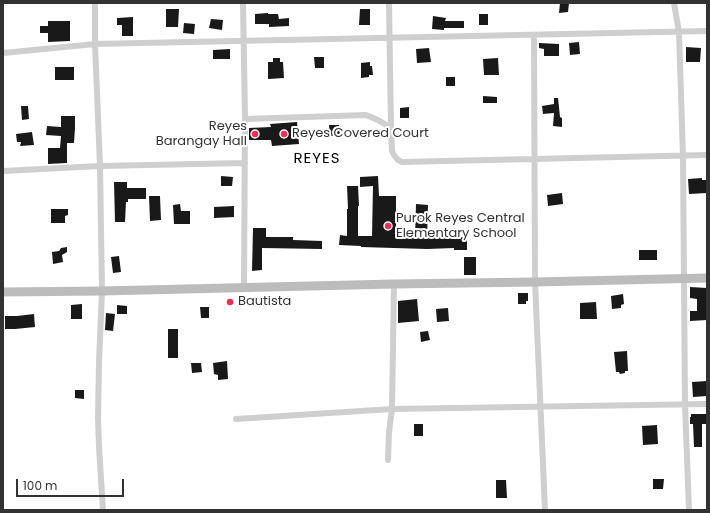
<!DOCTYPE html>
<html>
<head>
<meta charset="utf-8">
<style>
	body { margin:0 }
	#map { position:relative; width:710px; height:513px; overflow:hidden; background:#fff; font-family:Poppins,sans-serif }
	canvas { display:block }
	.frame { position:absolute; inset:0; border:4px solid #323232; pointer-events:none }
	.scale { position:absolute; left:16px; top:479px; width:108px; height:18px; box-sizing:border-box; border:2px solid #323232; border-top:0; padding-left:5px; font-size:12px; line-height:14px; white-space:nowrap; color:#323232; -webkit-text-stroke:3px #fff; paint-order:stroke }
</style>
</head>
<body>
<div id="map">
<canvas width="710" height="513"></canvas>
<div class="frame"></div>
<div class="scale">100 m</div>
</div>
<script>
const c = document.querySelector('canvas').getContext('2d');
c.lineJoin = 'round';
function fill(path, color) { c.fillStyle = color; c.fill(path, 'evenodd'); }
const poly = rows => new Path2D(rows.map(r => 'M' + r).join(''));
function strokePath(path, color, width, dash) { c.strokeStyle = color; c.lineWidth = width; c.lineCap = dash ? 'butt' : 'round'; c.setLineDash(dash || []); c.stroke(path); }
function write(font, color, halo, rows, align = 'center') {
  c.font = font + ' Poppins,sans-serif'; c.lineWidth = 4; c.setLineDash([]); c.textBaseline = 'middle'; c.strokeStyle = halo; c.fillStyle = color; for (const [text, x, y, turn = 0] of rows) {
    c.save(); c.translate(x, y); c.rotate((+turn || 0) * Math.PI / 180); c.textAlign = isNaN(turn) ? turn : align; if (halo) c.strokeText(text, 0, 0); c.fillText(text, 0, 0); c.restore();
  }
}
fill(poly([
	[560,3,569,3,568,12,559,13],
	[166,9,179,9,178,27,166,27],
	[360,9,370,9,370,25,359,25],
	[268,13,268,14,278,14,279,19,289,18,289,26,269,27,269,24,255,24,255,14],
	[479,14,488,14,488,25,479,25],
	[433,16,446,18,445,21,464,21,464,28,444,28,444,30,432,29],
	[133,17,133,36,122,36,122,25,117,25,117,18],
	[211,19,223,20,222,30,209,28],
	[48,21,70,21,70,41,48,42,48,33,40,33,40,26,48,26],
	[184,23,195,24,194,34,183,33],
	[579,42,580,54,570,55,569,43],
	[539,43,559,44,559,56,544,56,544,49,539,48],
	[686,47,701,48,700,62,686,62],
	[429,48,431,62,417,63,416,49],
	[230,49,230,59,213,59,213,50],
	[314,57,324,57,324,68,315,68],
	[273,58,280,58,280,62,283,62,284,78,268,79,268,62,273,62],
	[498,58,499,75,484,75,483,59],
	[370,62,370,66,372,66,373,75,369,75,369,77,361,78,361,63],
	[55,67,74,67,74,80,55,80],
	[446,77,455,77,455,86,446,86],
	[483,96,497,97,497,103,483,103],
	[554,98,558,98,560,117,562,118,562,127,553,126,554,113,543,114,542,106,554,104],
	[21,106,28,106,29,119,22,120],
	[409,107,409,118,400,118,400,108],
	[61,116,75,116,75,128,74,143,67,143,67,163,48,164,48,148,60,148,61,136,46,135,47,126,61,127],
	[297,122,299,144,272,146,271,140,249,140,249,128,271,127,270,124],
	[329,125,339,125,340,135,330,136],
	[32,132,34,145,20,146,21,142,17,142,16,134],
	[221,176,233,177,232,186,221,186],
	[378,176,379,196,396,196,396,236,415,237,416,204,428,205,427,237,467,237,467,250,454,250,454,248,427,249,361,247,361,246,339,245,340,235,347,236,347,209,348,209,347,186,358,186,359,206,358,206,358,236,372,236,373,186,360,187,360,177],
	[702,178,702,180,707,180,707,193,689,194,688,179],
	[114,182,127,182,127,188,146,188,146,199,128,199,128,202,126,202,125,222,115,222],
	[562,193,563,204,548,206,547,195],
	[149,196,160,196,161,220,150,221],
	[180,204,181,211,190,211,190,224,174,224,173,205],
	[234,206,234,217,214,218,214,207],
	[51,209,68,209,68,215,65,216,65,223,51,223],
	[253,228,266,228,266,237,293,237,293,240,322,241,322,249,262,248,262,270,252,271],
	[67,247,67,252,62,255,63,262,53,264,52,252,59,251,61,248],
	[639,250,657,250,657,260,639,260],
	[119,256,121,272,113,273,111,257],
	[464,257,476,257,476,275,464,275],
	[690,287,707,288,707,320,690,321,690,311,697,311,697,299,690,298],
	[518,293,528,293,528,301,526,301,526,304,518,304],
	[623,294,624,304,621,305,621,308,612,309,611,296],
	[417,299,419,321,398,323,398,301],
	[596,302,597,319,580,319,580,303],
	[82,304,82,319,71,319,71,305],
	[117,305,127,306,127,314,117,314],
	[200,307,209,307,209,318,201,318],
	[448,308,449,321,437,322,436,309],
	[106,313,115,314,113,331,105,330],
	[34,314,35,327,15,329,5,329,5,316,17,316],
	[168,329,178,329,178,358,168,358],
	[428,331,430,340,421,342,420,332],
	[627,351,628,371,625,371,625,373,620,374,619,372,616,372,614,352],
	[227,361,228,379,218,380,218,375,214,374,213,363],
	[191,363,201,363,202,372,192,373],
	[707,381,707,396,693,397,692,382],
	[75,390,84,390,84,399,75,398],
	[691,414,707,414,707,424,702,424,702,447,694,447,693,424,690,424,690,417,691,417],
	[414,424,423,424,423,436,414,436],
	[657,425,658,444,643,445,642,426],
	[653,479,664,479,663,489,653,489],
	[496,480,506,480,507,498,496,498]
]), '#191919');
strokePath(poly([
	[95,3,95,44,100,166,102,291,99,362,98,418,99,447,103,510],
	[243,3,245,119,244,288],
	[389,3,391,128,392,151,394,155,398,160,402,162,707,155],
	[674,3,679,32,683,156,685,404,689,510],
	[534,35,535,282,545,510],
	[3,53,95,44,707,31],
	[245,119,366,115,378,120,391,128],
	[3,171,100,166,245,163],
	[236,419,392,409,707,404],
	[388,460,389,432,392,409,394,284]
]), '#cfcfcf', 6);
strokePath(poly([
	[3,292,102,291,394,284,535,282,707,278]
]), '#bcbcbc', 9);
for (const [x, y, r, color] of [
	[255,134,4,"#ef2e52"],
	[284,134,4,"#ef2e52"],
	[388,226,4,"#ef2e52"],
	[230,302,4,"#ef2e52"]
]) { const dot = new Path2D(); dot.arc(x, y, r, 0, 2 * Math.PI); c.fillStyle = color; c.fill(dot); strokePath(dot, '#fff', 1.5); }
write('13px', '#323232', '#fff', [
	["Reyes",247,127,"right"],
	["Barangay Hall",247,142,"right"],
	["Reyes Covered Court",292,134],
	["Purok Reyes Central",396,219],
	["Elementary School",396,234],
	["Bautista",238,302]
], 'left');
c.letterSpacing = '1px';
write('15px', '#000', '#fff', [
	["REYES",317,159]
]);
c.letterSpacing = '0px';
</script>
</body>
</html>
